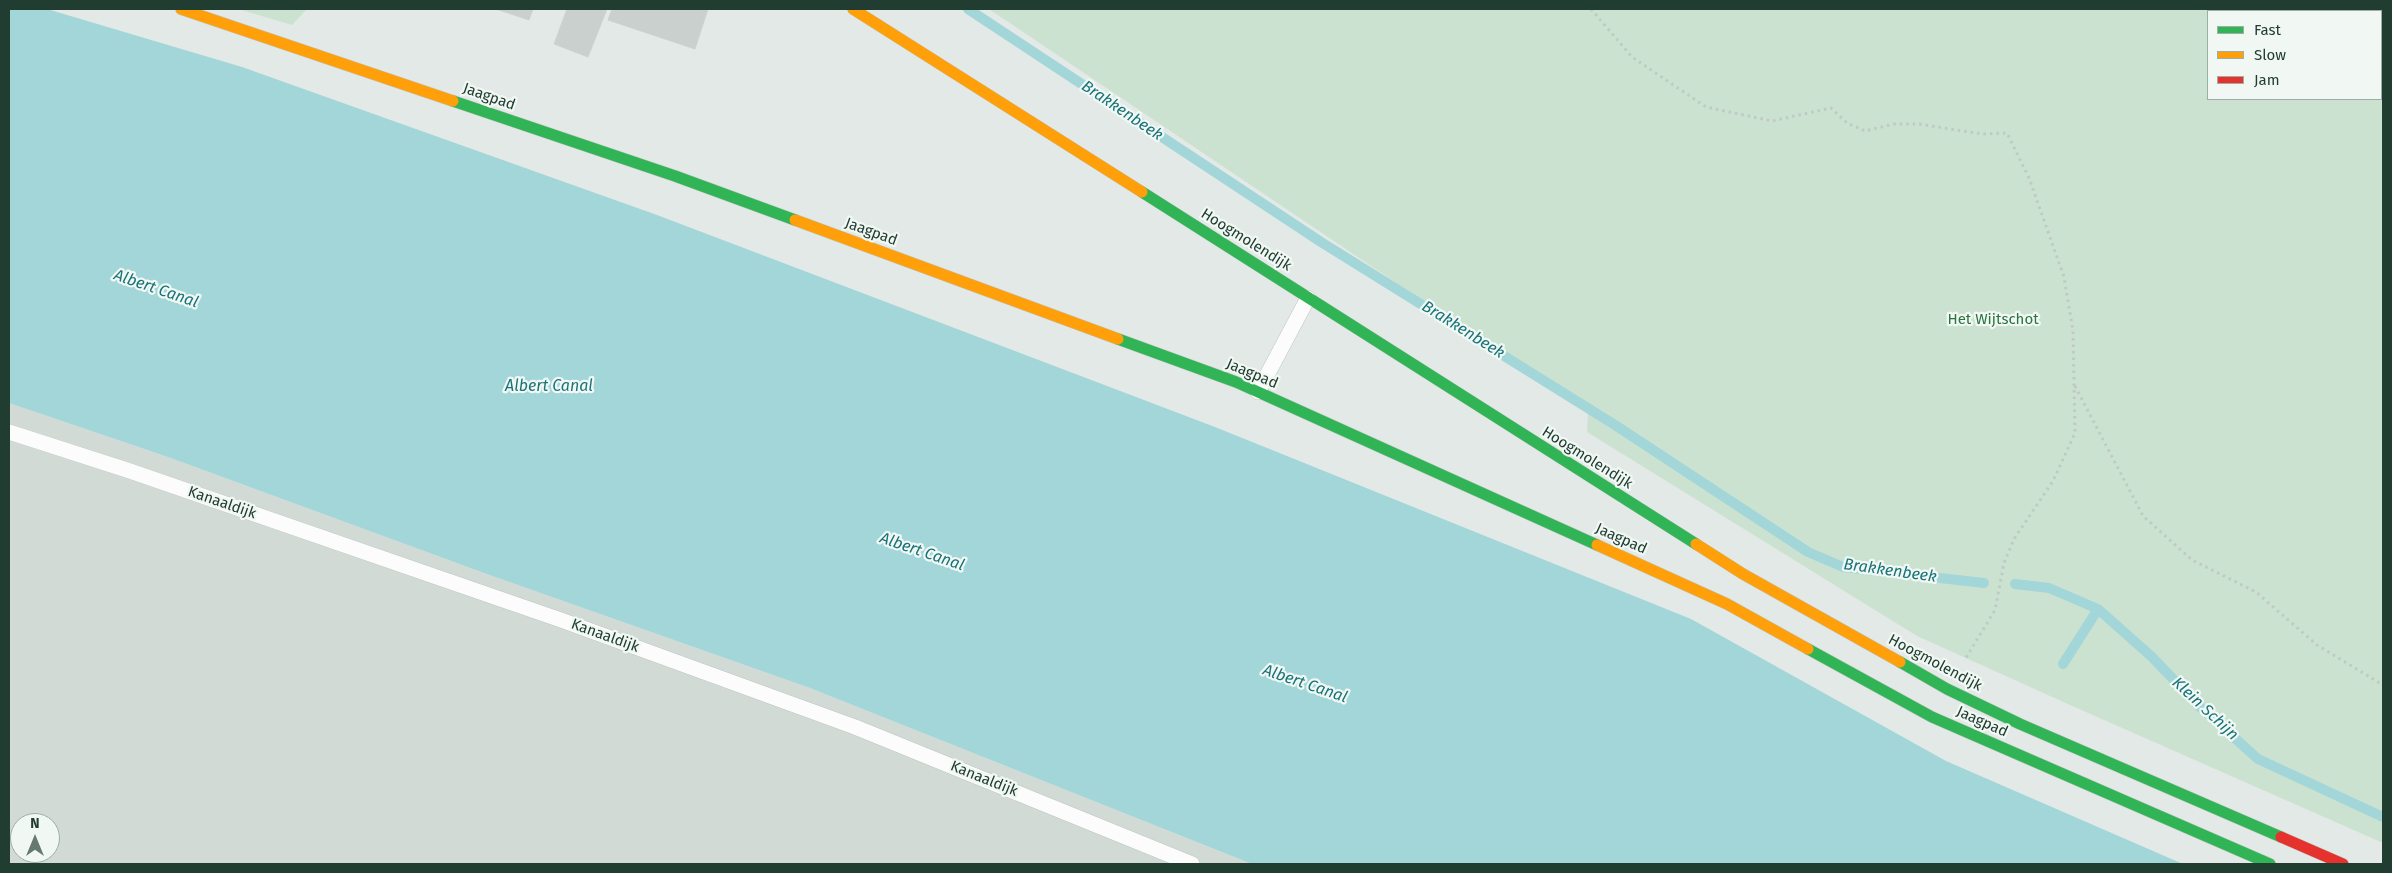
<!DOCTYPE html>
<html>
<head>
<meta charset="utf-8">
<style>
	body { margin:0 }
	#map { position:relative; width:2392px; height:873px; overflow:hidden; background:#e3e9e6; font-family:"Fira Sans",sans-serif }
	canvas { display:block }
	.frame { position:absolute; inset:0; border:10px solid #213d32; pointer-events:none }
	.legend { position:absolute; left:2207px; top:10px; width:175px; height:90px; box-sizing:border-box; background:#f1f8f4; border:1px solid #9eada6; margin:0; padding:6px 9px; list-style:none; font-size:15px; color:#213d32 }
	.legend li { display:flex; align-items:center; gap:10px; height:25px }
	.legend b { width:25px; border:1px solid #9eada6 }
	.north { position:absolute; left:10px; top:813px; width:50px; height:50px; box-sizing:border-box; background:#f1f8f4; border:1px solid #9eada6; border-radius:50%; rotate:0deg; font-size:14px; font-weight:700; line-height:20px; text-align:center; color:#213d32 }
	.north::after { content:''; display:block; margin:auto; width:18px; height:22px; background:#657971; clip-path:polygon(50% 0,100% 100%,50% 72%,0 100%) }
</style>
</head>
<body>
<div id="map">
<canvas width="2392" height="873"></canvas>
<div class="frame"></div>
<ul class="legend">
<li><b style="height:6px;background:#30b455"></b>Fast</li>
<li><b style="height:6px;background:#ff9f0a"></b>Slow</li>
<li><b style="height:6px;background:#e5322d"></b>Jam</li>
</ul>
<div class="north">N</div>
</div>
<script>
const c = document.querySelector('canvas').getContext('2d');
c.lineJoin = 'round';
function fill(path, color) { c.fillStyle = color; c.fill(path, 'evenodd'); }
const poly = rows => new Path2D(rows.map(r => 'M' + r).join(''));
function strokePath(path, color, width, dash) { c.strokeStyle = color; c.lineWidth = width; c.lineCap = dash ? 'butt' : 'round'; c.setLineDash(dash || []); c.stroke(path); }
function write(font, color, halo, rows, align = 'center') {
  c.font = font + ' "Fira Sans",sans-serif'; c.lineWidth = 4.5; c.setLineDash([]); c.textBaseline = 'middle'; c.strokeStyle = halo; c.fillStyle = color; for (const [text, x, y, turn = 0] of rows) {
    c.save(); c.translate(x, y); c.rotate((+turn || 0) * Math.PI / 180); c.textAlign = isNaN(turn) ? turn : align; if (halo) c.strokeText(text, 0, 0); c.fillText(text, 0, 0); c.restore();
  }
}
fill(poly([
	[9,403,168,457,484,573,810,688,1252,864,9,864],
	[20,823,50,823,50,853,20,853]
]), '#d1dad5');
fill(poly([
	[238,9,307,9,292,25],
	[989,9,2383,9,2383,843,2070,705,1917,636,1587,432,1588,412],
	[2208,11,2381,11,2381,99,2208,99]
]), '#cce2d1');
fill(poly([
	[9,9,47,9,242,67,657,215,1215,427,1691,619,1946,761,2183,864,1252,864,810,688,484,573,168,457,9,403]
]), '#a3d6d8');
strokePath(poly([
	[968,9,1321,242,1615,425,1808,552,1843,567,1984,583],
	[2015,584,2049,588,2098,609],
	[2063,664,2098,609,2152,657,2198,705,2258,759,2383,817]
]), '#a3d6d8', 10);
const building = poly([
	[496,9,533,9,529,20,496,9],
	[567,9,607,9,588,57,554,44,567,9],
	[612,9,708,9,695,49,608,20,612,9]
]);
fill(building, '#cad0cd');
strokePath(building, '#ccd2cf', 1);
const lane = poly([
	[1258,392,1308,298],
	[9,432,130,471,561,620,855,727,1192,864]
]);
const fast = poly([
	[453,101,675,176,795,220],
	[1142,192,1696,544],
	[1118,339,1236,382,1597,545],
	[1808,649,1932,717,2270,864],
	[1900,662,1947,689,2020,724,2281,837]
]);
const slow = poly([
	[181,9,453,101],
	[853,9,1142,192],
	[795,220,1118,339],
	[1696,544,1743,574,1900,662],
	[1597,545,1727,604,1808,649]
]);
const jam = poly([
	[2281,837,2343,864]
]);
strokePath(lane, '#c0c6c3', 16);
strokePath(fast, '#bdc5c1', 12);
strokePath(slow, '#bdc5c1', 12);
strokePath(jam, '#bdc5c1', 12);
strokePath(poly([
	[1591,9,1632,57,1706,107,1772,121,1831,108,1847,123,1865,131,1894,124,1919,124,1982,134,2007,133,2029,178,2064,277,2073,331,2075,433,2053,481,2014,539,2004,563,1995,610,1964,661],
	[2075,386,2143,516,2192,560,2256,592,2317,645,2383,685]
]), '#c0c9c4', 3, [2.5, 4]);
strokePath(lane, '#fbfcfb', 15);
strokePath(fast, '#30b455', 11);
strokePath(slow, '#ff9f0a', 11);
strokePath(jam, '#e5322d', 11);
write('15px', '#213d32', '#f1f8f4', [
	["Jaagpad",489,97,19],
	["Jaagpad",871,232,20],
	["Hoogmolendijk",1246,240,32],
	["Jaagpad",1252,374,23],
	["Hoogmolendijk",1587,458,32],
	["Kanaaldijk",222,503,19],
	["Jaagpad",1621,539,24],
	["Kanaaldijk",605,636,20],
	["Hoogmolendijk",1935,663,28],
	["Jaagpad",1982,722,24],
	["Kanaaldijk",984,779,22]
]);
write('15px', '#2a743f', '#f1f8f4', [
	["Het Wijtschot",1993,320]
]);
write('italic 16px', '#19737a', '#f1f8f4', [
	["Brakkenbeek",1122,111,34],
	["Albert Canal",156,289,19],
	["Brakkenbeek",1463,330,32],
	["Albert Canal",549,387],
	["Albert Canal",922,552,19],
	["Brakkenbeek",1890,571,8],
	["Albert Canal",1305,684,19],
	["Klein Schijn",2205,709,43]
]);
</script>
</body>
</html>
